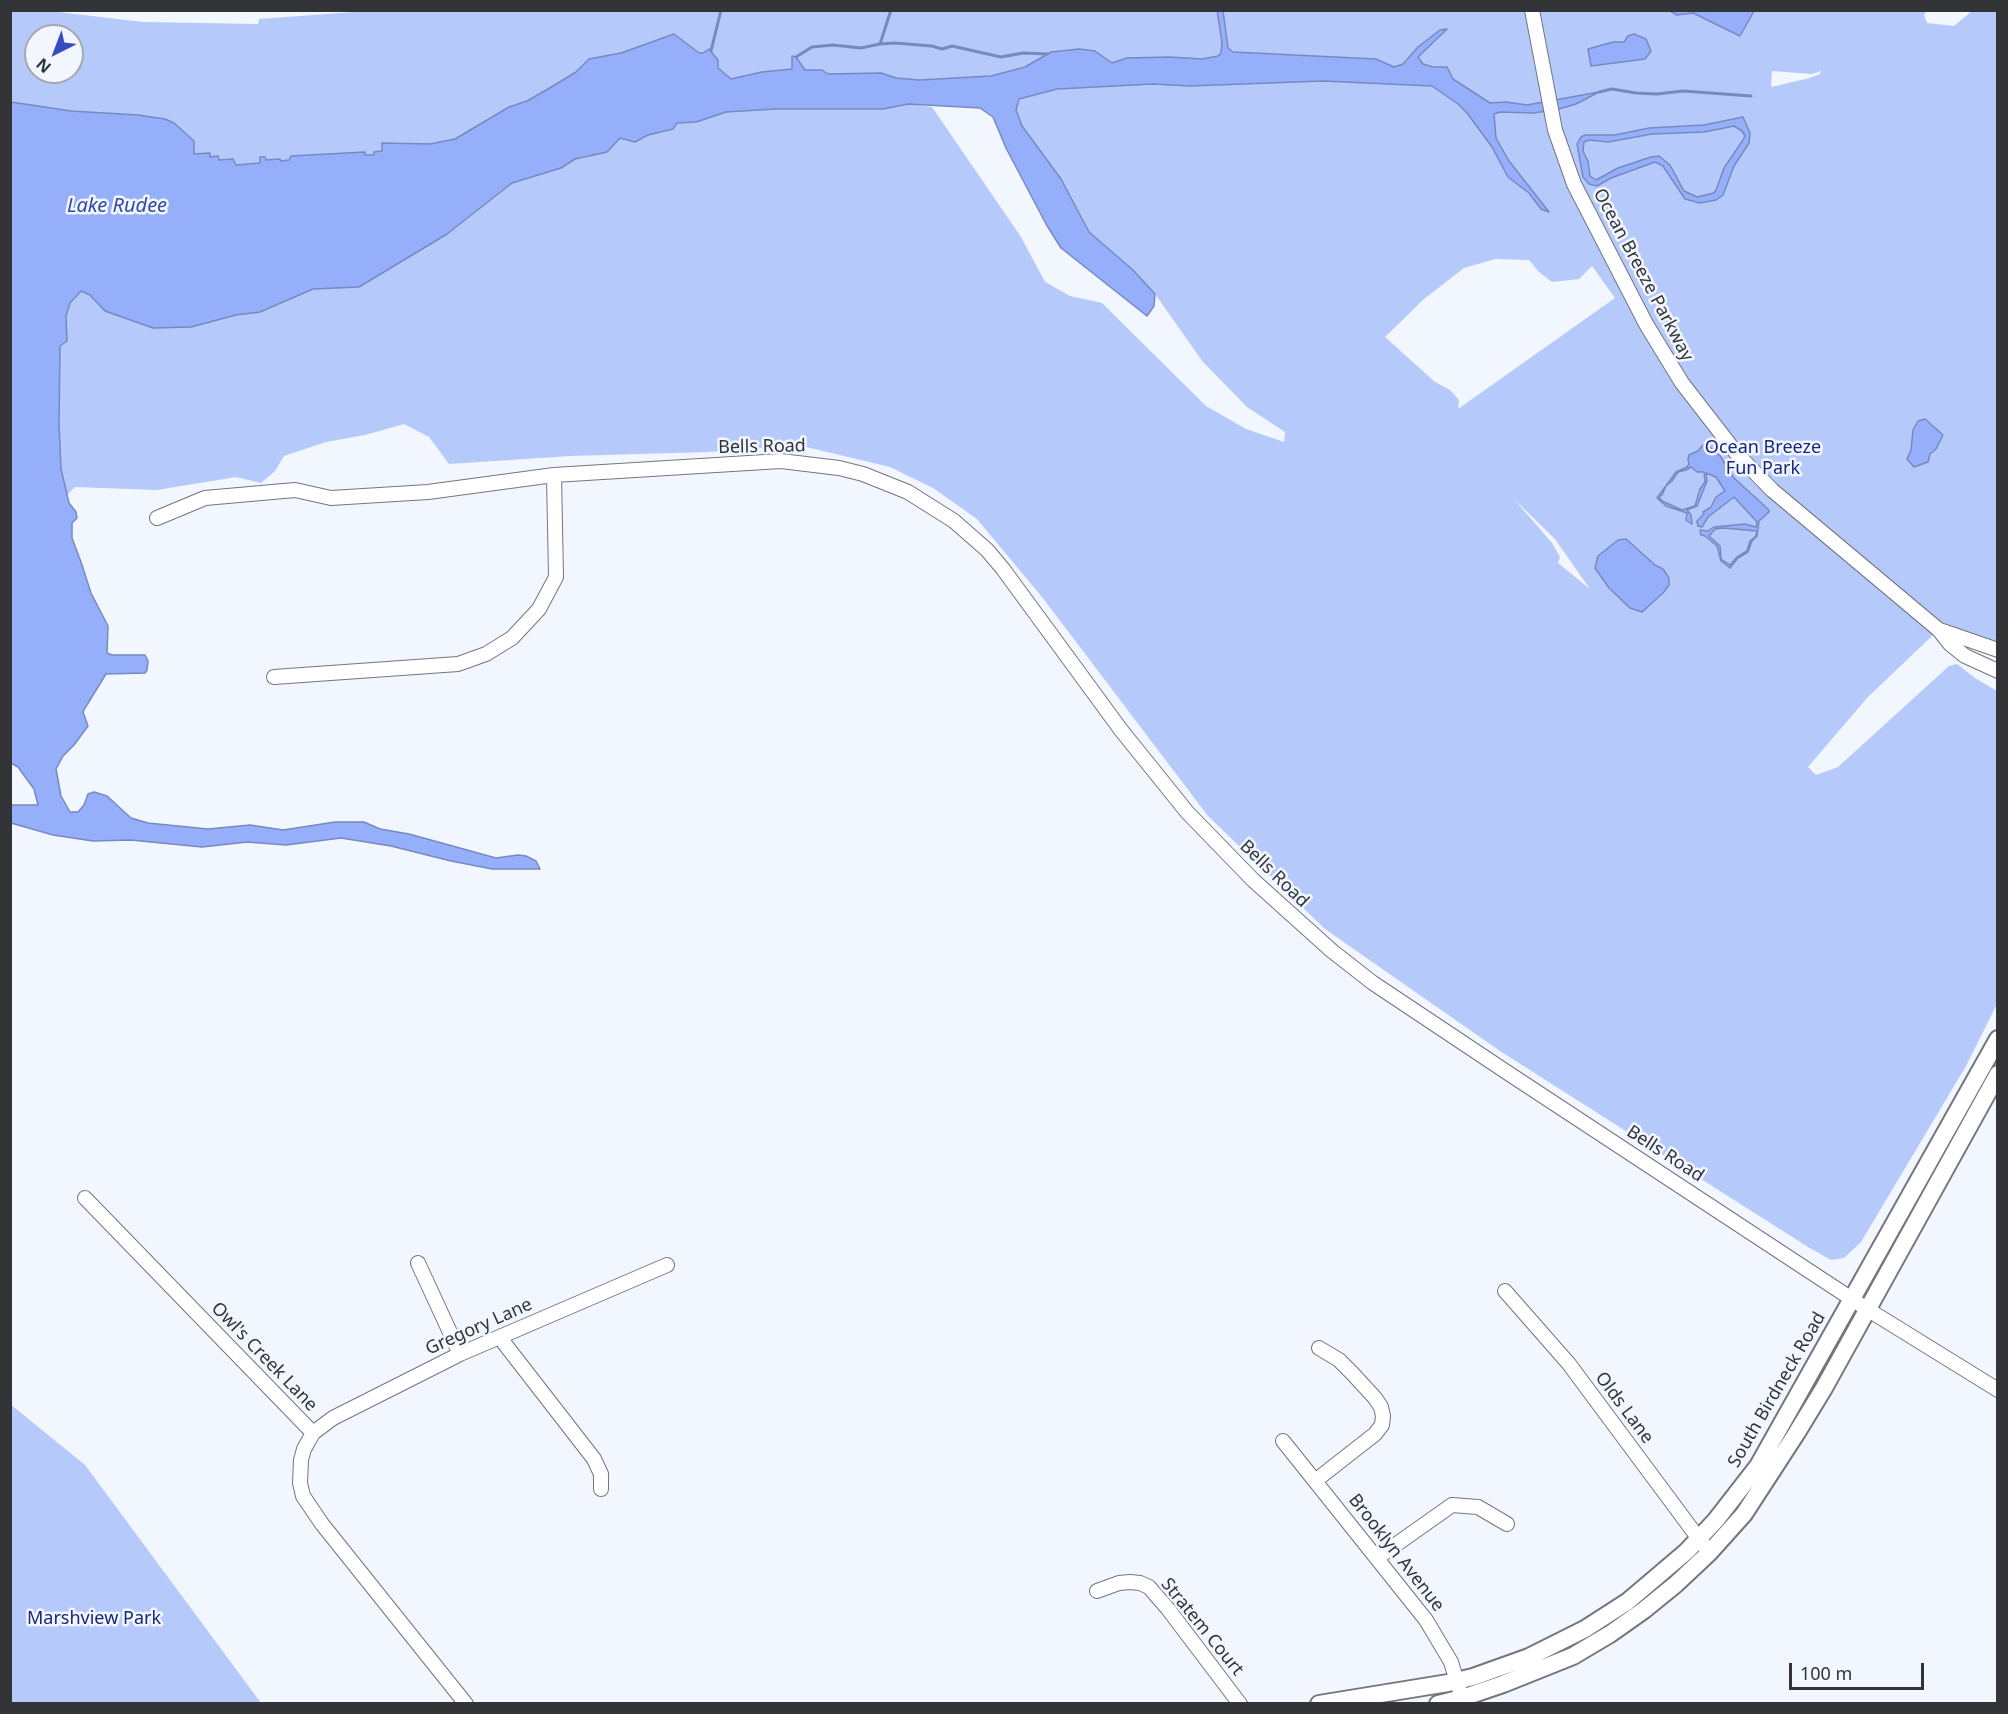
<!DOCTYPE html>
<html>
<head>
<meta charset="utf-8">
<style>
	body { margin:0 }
	#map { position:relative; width:2008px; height:1714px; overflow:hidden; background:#f2f6ff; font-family:"Noto Sans",sans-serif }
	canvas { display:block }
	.frame { position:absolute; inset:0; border:12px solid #323437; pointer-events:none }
	.north { position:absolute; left:24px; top:24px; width:60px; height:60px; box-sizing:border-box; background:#f2f6ff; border:2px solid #a5a8af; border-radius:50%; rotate:222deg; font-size:16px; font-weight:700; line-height:24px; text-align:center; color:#323437 }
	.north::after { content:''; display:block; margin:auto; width:21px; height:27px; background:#354dbe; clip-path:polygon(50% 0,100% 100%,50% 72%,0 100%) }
	.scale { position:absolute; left:1789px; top:1663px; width:135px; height:27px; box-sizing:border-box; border:3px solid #323437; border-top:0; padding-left:8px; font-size:18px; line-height:21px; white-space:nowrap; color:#323437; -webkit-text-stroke:4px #f2f6ff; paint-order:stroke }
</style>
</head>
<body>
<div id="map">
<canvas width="2008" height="1714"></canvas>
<div class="frame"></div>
<div class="north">N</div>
<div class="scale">100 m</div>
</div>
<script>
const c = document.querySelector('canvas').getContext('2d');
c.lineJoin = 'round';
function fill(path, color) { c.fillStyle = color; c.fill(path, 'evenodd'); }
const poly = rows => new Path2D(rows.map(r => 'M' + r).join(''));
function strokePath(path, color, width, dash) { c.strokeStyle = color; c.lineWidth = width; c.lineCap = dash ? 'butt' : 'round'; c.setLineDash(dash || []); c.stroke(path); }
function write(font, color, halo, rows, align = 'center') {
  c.font = font + ' "Noto Sans",sans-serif'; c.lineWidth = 5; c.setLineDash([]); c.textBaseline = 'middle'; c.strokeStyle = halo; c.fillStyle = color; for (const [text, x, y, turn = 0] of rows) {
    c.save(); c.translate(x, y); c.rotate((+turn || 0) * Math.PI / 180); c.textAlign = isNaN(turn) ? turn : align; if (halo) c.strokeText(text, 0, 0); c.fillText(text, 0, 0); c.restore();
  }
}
fill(poly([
	[382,10,1927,10,1924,15,1927,23,1954,26,1972,11,1997,12,1997,651,1933,635,1867,698,1808,767,1816,775,1838,767,1949,666,1957,664,1975,678,1997,691,1997,1004,1966,1066,1861,1242,1844,1258,1831,1260,1808,1247,1500,1051,1325,929,1208,816,1042,597,977,519,933,488,890,467,798,445,709,452,570,456,449,464,429,437,404,424,365,435,326,442,284,456,275,471,261,483,236,477,157,490,75,487,67,495,61,469,59,423,60,346,67,341,66,316,70,303,81,291,90,295,105,311,153,328,191,327,236,315,260,312,313,289,359,287,447,234,512,183,561,168,575,159,607,152,620,138,635,142,648,135,673,129,677,123,696,122,726,112,775,109,883,109,908,104,932,107,1021,237,1045,282,1070,296,1102,303,1206,406,1246,429,1284,442,1285,432,1247,407,1203,362,1155,294,1133,270,1089,232,1061,179,1022,126,1016,110,1019,99,1057,89,1153,84,1190,86,1323,81,1432,86,1458,104,1467,113,1492,147,1508,177,1529,193,1541,209,1548,211,1509,161,1496,138,1494,129,1464,86,1453,79,1447,67,1433,67,1423,64,1403,64,1393,67,1381,62,1032,63,1025,67,991,76,919,80,896,78,853,83,11,272,10,11,49,11,143,22,258,24,259,19],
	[36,36,72,36,72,72,36,72],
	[1772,71,1812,74,1821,71,1820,74,1810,78,1771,87],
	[1495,259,1529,260,1539,272,1552,282,1579,279,1592,266,1615,298,1458,409,1459,400,1450,390,1435,382,1385,337,1424,299,1464,268],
	[1514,499,1555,539,1590,589,1558,563,1560,557,1552,543],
	[10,1404,85,1465,261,1703,11,1703]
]), '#b6c9fb');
const water = poly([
	[1217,10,1223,11,1228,48,1233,52,1376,59,1394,67,1403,64,1418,47,1440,30,1447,29,1418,57,1423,64,1433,67,1447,67,1453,79,1490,103,1506,102,1527,105,1599,92,1576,104,1559,109,1534,113,1500,112,1494,114,1496,138,1509,161,1549,212,1541,209,1529,193,1508,177,1492,147,1467,113,1458,104,1432,86,1323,81,1190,86,1153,84,1057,89,1019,99,1016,110,1022,126,1061,179,1089,232,1133,270,1155,294,1154,306,1147,316,1061,248,1046,224,1006,148,993,117,980,108,908,104,883,109,775,109,726,112,696,122,677,123,673,129,648,135,635,142,620,138,607,152,575,159,561,168,512,183,447,234,359,287,313,289,260,312,236,315,191,327,153,328,105,311,90,295,81,291,70,303,66,316,67,341,60,346,59,423,61,469,69,503,76,512,77,518,72,523,72,538,81,562,91,593,108,626,107,653,112,655,145,655,148,661,147,670,145,673,106,674,85,708,83,712,88,726,74,745,63,756,56,769,61,796,70,812,78,812,84,805,88,794,94,792,107,796,131,818,148,823,208,829,250,825,283,830,335,822,364,822,380,829,409,834,496,858,518,855,526,856,536,861,540,869,492,869,451,861,391,846,341,838,286,845,247,842,202,847,131,840,93,841,53,835,11,823,11,805,38,805,34,789,18,767,11,763,11,102,71,111,138,115,165,119,174,123,194,141,194,154,210,153,210,157,218,156,219,160,233,159,236,165,260,163,260,157,265,157,266,160,280,159,281,161,289,160,291,156,365,152,365,155,374,155,374,152,382,151,382,143,430,144,455,139,509,107,527,101,548,89,576,72,589,59,621,53,674,34,699,53,703,53,709,49,718,60,718,68,731,79,762,72,792,69,792,56,796,57,805,70,822,70,828,74,881,73,896,78,919,80,991,76,1025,67,1051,52,1079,49,1095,51,1112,63,1127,58,1169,57,1202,59,1218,56,1221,53,1222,43,1217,10],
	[1670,11,1754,11,1740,36,1693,13,1677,15,1670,11],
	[1634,34,1646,39,1651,51,1645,59,1591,66,1588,49,1613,42,1624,42,1628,36,1634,34],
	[1743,117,1750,133,1749,143,1734,166,1723,195,1716,200,1700,203,1685,199,1663,166,1655,162,1611,178,1597,186,1589,184,1583,177,1577,144,1581,137,1585,135,1615,135,1649,128,1704,125,1743,117],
	[1734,126,1742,131,1745,136,1743,140,1724,168,1716,190,1714,193,1697,197,1684,191,1670,165,1659,156,1651,157,1618,168,1596,180,1590,176,1588,161,1583,151,1584,142,1589,140,1608,142,1652,134,1704,132,1734,126],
	[1925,419,1943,435,1936,449,1930,454,1928,462,1914,467,1907,459,1911,450,1913,430,1918,421,1925,419],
	[1703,445,1710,447,1720,456,1734,478,1769,510,1769,512,1759,521,1757,536,1752,541,1748,552,1738,558,1730,568,1721,561,1717,546,1705,536,1701,535,1700,530,1708,531,1714,527,1745,524,1756,527,1757,522,1734,497,1708,517,1702,527,1698,526,1697,521,1704,514,1703,512,1711,507,1716,497,1725,491,1716,477,1706,473,1707,481,1697,506,1687,510,1691,515,1692,524,1686,520,1687,513,1666,506,1657,498,1676,472,1687,467,1689,464,1688,459,1689,455,1698,451,1703,445],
	[1691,467,1697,472,1704,472,1705,482,1700,489,1695,506,1682,510,1662,501,1659,497,1662,495,1666,486,1672,481,1678,472,1686,470,1691,467],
	[1723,528,1757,531,1756,536,1750,541,1747,551,1737,557,1730,565,1721,559,1720,546,1709,536,1715,529,1723,528],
	[1626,539,1655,565,1663,569,1669,578,1669,585,1663,593,1642,612,1630,608,1609,588,1595,568,1598,556,1618,540,1626,539]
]);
fill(water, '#95affb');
strokePath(water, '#778ac0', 1.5);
strokePath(poly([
	[880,44,895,43,932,46,942,49,952,46,1001,57,1023,53,1047,54],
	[711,51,721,10],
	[796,57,812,47,833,45,861,48,880,44,891,10],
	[1599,92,1612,89,1636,93,1657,94,1683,91,1751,96]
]), '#778ac0', 3);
const minor = poly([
	[1532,10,1555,130,1574,184,1646,324,1682,383,1737,454,1772,490,1939,630,1950,644,1965,656,1998,671],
	[157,518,205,498,295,490,331,498,428,492,554,475,781,461,839,468,863,474,908,492,954,521,987,550,1003,569,1121,730,1187,812,1253,880,1332,951,1373,983,1508,1073,1867,1309,1998,1390],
	[1940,630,1998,650],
	[274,677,458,664,486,654,512,638,539,609,556,577,554,475],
	[85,1198,313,1433,304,1449,301,1460,300,1483,303,1496,322,1524,466,1704],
	[418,1263,460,1354],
	[1505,1291,1569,1364,1705,1547],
	[501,1336,504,1343,594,1459,601,1474,601,1489],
	[313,1433,333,1418,460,1354,667,1265],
	[1283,1441,1426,1620,1451,1662,1462,1698],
	[1315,1481,1375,1434,1382,1425,1383,1416,1381,1407,1375,1398,1352,1373,1339,1360,1319,1348],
	[1377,1558,1452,1505,1478,1507,1507,1524],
	[1097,1591,1119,1583,1130,1582,1140,1583,1149,1587,1168,1609,1240,1704]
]);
const major = poly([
	[1319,1704,1448,1683,1473,1677,1529,1657,1585,1629,1627,1602,1687,1551,1716,1520,1758,1466,1998,1039],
	[1438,1704,1462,1698,1503,1684,1573,1656,1610,1634,1644,1610,1676,1584,1709,1553,1744,1514,1796,1434,1824,1388,1998,1074]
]);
strokePath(minor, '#73767e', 16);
strokePath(major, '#73767e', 20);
strokePath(minor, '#fff', 14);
strokePath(major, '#fff', 16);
write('18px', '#323437', '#f2f6ff', [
	["Ocean Breeze Parkway",1643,275,62],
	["Bells Road",762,447,-1],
	["Bells Road",1274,874,44],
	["Bells Road",1665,1154,33],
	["Gregory Lane",479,1327,-24],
	["Owl's Creek Lane",264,1357,46],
	["South Birdneck Road",1777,1390,-60],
	["Olds Lane",1624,1408,53],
	["Brooklyn Avenue",1396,1553,52],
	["Stratem Court",1202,1627,51]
]);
write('18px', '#19277b', '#f2f6ff', [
	["Ocean Breeze",1763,448],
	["Fun Park",1763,469],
	["Marshview Park",94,1619]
]);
write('italic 20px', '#3449a0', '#f2f6ff', [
	["Lake Rudee",117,206]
]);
</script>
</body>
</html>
